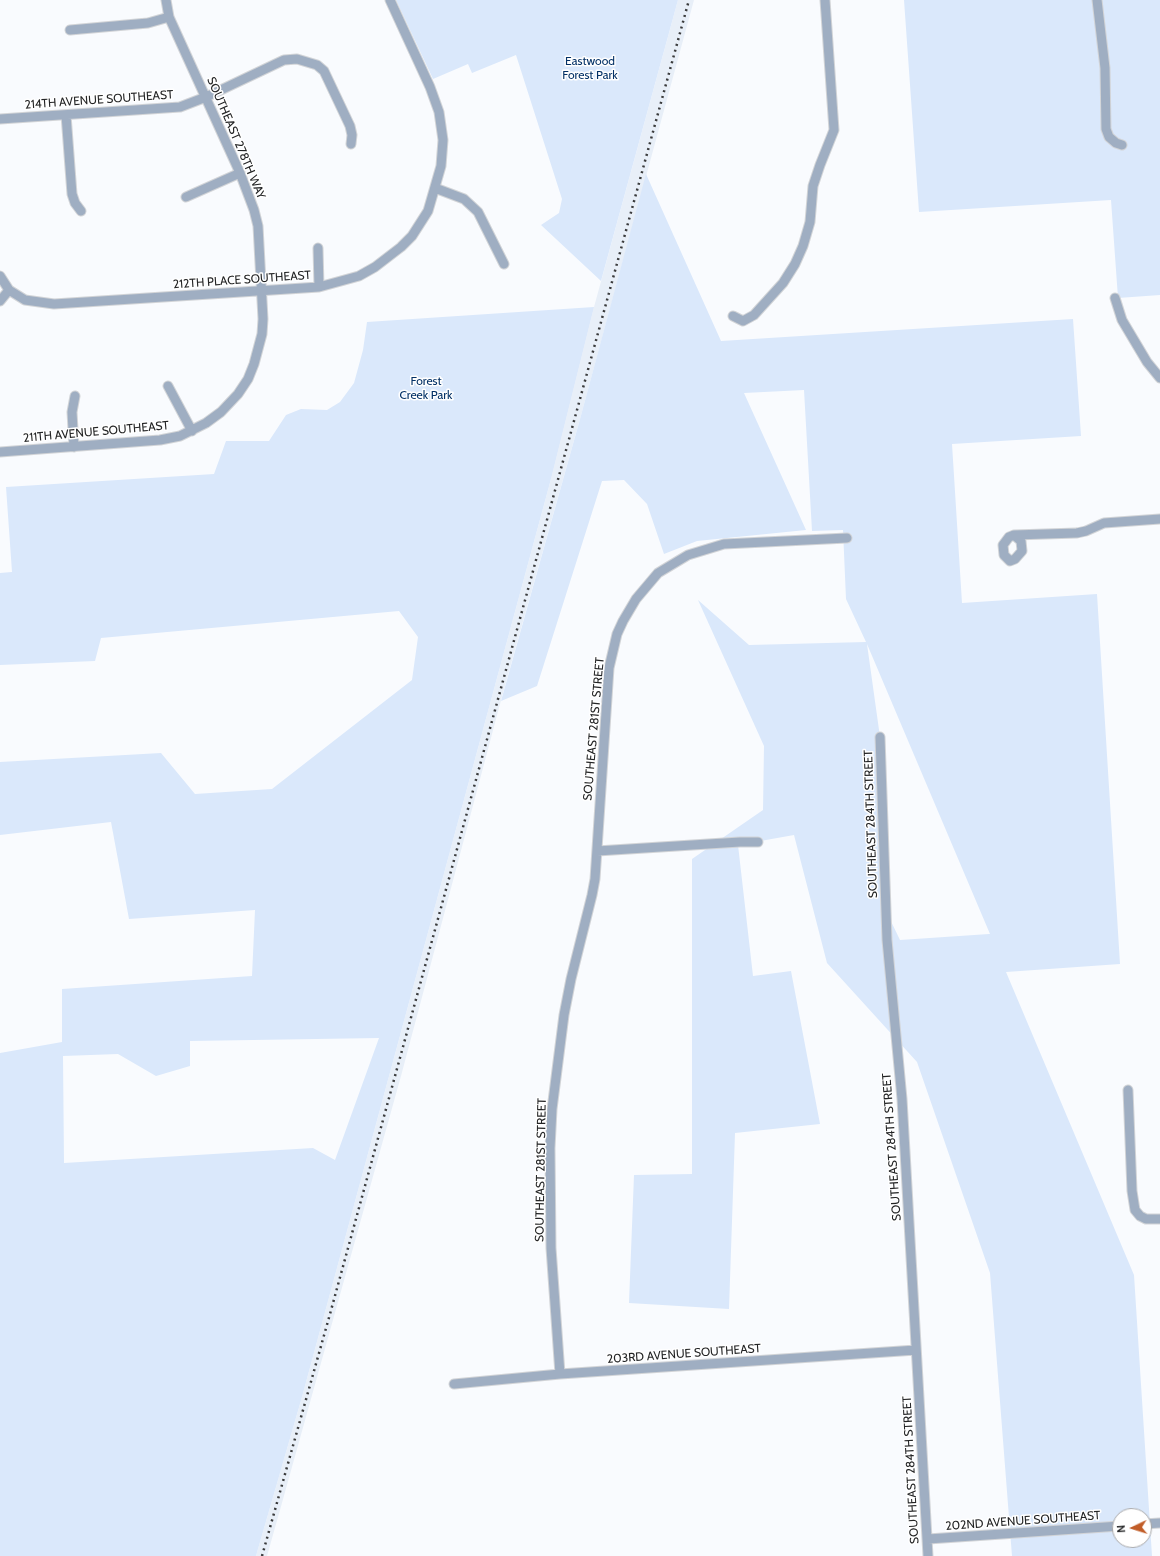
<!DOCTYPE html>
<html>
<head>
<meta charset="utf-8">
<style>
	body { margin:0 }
	#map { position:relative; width:1160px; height:1556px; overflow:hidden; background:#f9fbfe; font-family:Cabin,sans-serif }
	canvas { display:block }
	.north { position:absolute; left:1112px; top:1508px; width:40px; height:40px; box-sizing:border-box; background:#fff; border:1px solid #a7a7a8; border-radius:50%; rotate:266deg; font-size:11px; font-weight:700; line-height:16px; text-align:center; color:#232425 }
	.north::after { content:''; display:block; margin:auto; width:14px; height:18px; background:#c15d28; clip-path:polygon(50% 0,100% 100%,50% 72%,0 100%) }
</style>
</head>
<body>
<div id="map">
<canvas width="1160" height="1556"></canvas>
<div class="north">N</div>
</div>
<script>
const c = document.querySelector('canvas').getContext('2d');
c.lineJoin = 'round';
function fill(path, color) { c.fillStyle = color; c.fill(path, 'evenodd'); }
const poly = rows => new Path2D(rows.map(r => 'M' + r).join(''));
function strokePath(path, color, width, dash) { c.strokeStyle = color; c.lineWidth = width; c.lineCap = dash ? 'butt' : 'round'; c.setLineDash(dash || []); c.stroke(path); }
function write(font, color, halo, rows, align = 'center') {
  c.font = font + ' Cabin,sans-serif'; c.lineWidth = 3; c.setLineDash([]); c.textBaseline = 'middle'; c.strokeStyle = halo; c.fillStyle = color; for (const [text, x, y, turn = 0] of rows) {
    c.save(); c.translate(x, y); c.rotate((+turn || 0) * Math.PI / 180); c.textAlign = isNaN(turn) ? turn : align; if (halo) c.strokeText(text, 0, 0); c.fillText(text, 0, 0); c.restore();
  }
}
fill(poly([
	[678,0,694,0,580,419,504,689,401,1076,280,1510,267,1556,256,1556,302,1397,551,479,594,307]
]), '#e8eff8');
fill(poly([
	[396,0,678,0,601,281,541,225,559,213,562,199,516,55,472,73,468,64,433,79],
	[904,0,1160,0,1160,295,1118,298,1111,200,919,212],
	[646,174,721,341,1073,319,1081,436,952,444,962,603,1097,594,1120,964,1006,972,1134,1275,1152,1556,1012,1556,990,1273,917,1062,827,963,794,835,738,845,753,976,791,971,820,1124,735,1133,729,1309,629,1303,634,1175,692,1174,692,859,763,810,764,746,698,600,749,645,866,642,846,599,843,530,812,531,804,390,744,393,806,530,697,541,664,554,647,504,624,480,602,481,537,686,501,701,580,419],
	[867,644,990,934,989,934,900,940,886,911,880,737],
	[1120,1516,1144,1516,1144,1540,1120,1540],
	[594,307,551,479,302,1397,256,1556,0,1556,0,1053,62,1042,62,989,252,976,255,910,129,919,111,822,0,835,0,762,161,753,195,794,272,789,412,680,418,637,399,611,101,638,95,661,0,665,0,573,12,572,6,487,214,474,226,441,269,441,286,415,301,409,327,410,340,402,354,383,363,350,367,322],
	[379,1038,335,1160,313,1148,64,1163,63,1056,118,1054,156,1076,190,1066,190,1041]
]), '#dae8fb');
const street = poly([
	[1097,0,1105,68,1106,129,1109,137,1116,143,1122,145],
	[70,30,148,23,169,17],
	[66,115,72,194,75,203,81,211],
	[0,119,180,107,206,97,284,60,297,59,317,65,324,71,350,126,352,135,351,144],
	[435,188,464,199,478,212,504,264],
	[186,197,240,173],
	[318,248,319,287],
	[0,276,9,290,25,300,54,304,319,287,359,276,375,267,401,247,412,236,428,211,441,166,443,140,439,112,430,87,390,0],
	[1115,298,1122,320,1147,362,1160,378],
	[0,301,9,290],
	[733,316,743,321,754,315,783,283,795,264,803,246,810,222,813,186,820,165,834,130,825,0],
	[168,386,192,431],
	[74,447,72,412,75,396],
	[0,452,160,440,180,436,206,423,221,412,238,394,248,379,254,364,262,334,263,319,258,226,254,210,240,173,169,17,166,0],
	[1014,535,1021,541,1022,551,1015,559,1010,561,1004,555,1003,545,1009,537,1014,535,1077,533,1086,531,1104,523,1160,519],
	[880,737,887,940,902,1099,928,1556],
	[597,851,740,842,758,842],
	[1128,1090,1132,1191,1135,1210,1140,1216,1146,1219,1160,1219],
	[560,1374,551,1248,550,1148,552,1109,564,1015,571,979,592,895,595,879,609,668,617,634,623,621,636,599,658,573,688,555,724,544,847,538],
	[454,1384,560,1374,916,1350],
	[1144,1524,1160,1523],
	[928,1539,1120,1526]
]);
strokePath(street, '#d2d4d7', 11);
strokePath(street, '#9faec2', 9);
strokePath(poly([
	[262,1556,330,1314,689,0]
]), '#3a3b3c', 2.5, [2, 4]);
write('12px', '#033166', '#fff', [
	["Eastwood",590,61],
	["Forest Park",590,75],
	["Forest",426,381],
	["Creek Park",426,395]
]);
write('12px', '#232425', '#fff', [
	["214TH AVENUE SOUTHEAST",99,100,-4],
	["SOUTHEAST 278TH WAY",236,138,67],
	["212TH PLACE SOUTHEAST",242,280,-4],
	["211TH AVENUE SOUTHEAST",96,432,-5],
	["SOUTHEAST 281ST STREET",594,729,-85],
	["SOUTHEAST 284TH STREET",871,824,-92],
	["SOUTHEAST 284TH STREET",892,1147,-94],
	["SOUTHEAST 281ST STREET",541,1170,-89],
	["203RD AVENUE SOUTHEAST",684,1354,-4],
	["SOUTHEAST 284TH STREET",911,1470,-93],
	["202ND AVENUE SOUTHEAST",1023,1521,-4]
]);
</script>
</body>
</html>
